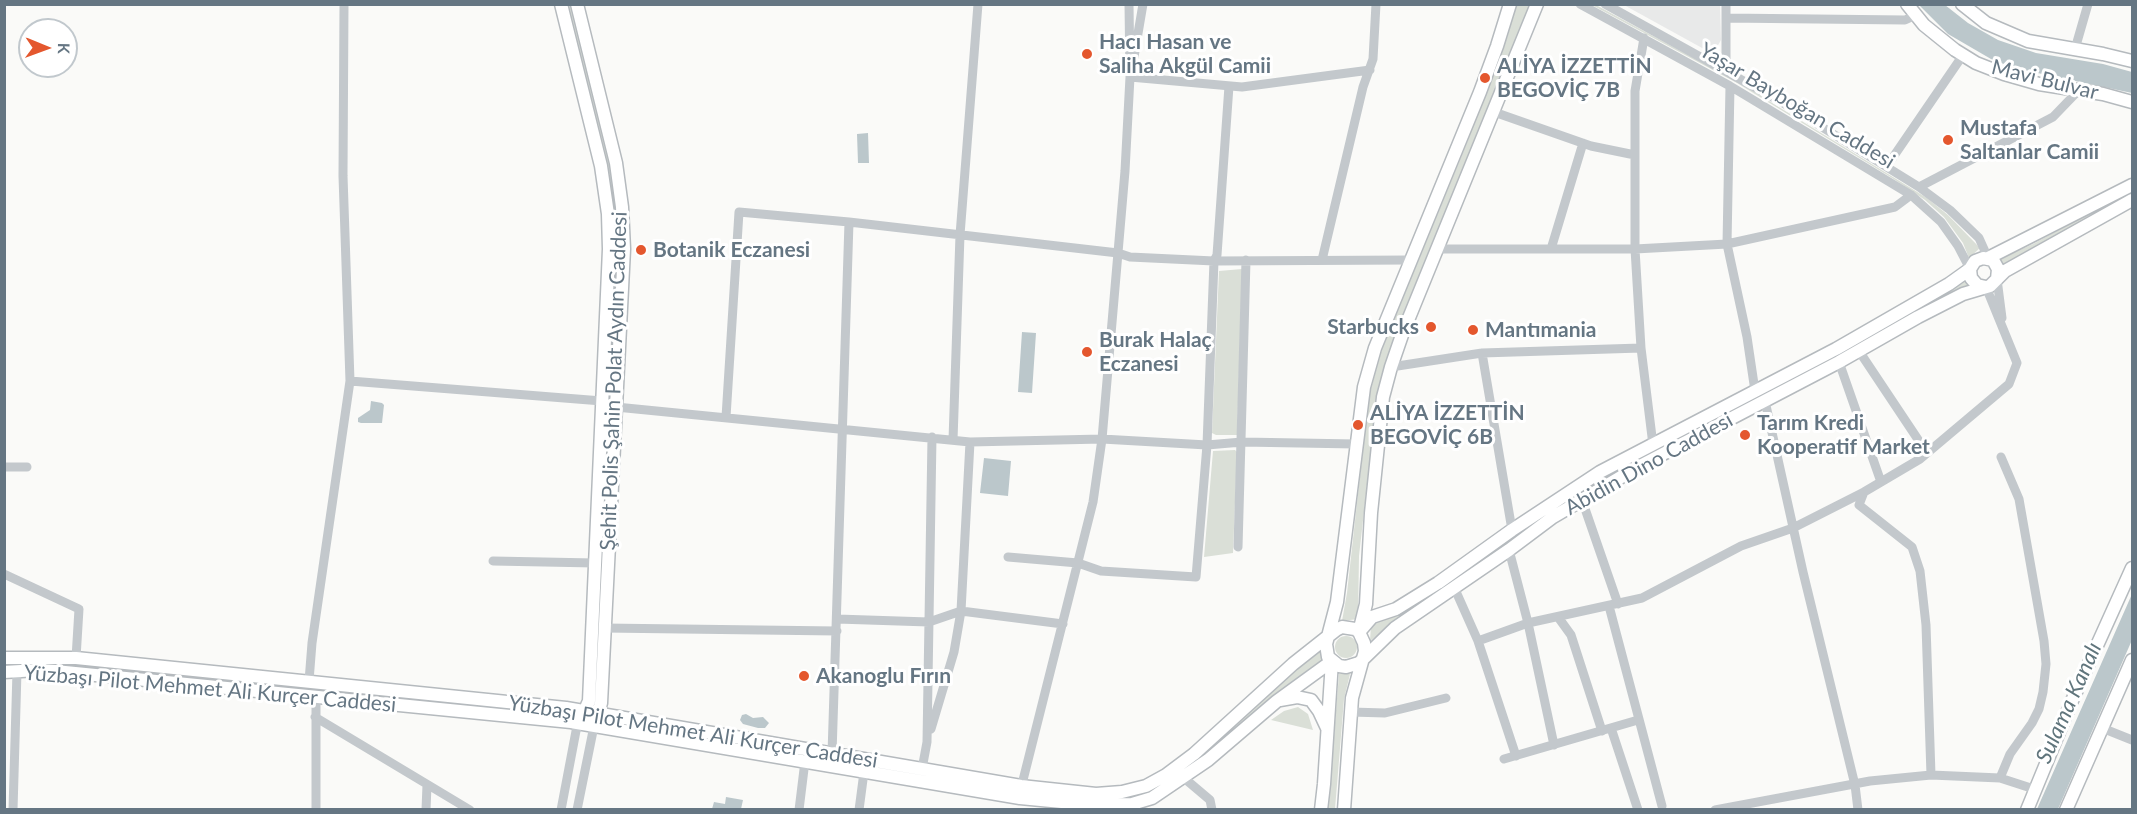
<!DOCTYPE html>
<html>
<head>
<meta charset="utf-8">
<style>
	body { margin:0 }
	#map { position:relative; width:2137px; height:814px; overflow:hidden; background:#fafaf8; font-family:Lato,sans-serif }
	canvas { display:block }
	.frame { position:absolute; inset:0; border:6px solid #657683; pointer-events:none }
	.north { position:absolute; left:18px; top:18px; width:60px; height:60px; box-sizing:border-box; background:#fff; border:2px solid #c1c8cd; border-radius:50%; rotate:91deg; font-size:16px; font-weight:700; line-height:24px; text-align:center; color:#657683 }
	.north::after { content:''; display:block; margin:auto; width:21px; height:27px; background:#e4572e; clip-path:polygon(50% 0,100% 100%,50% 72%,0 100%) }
</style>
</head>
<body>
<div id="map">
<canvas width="2137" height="814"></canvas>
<div class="frame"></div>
<div class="north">K</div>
</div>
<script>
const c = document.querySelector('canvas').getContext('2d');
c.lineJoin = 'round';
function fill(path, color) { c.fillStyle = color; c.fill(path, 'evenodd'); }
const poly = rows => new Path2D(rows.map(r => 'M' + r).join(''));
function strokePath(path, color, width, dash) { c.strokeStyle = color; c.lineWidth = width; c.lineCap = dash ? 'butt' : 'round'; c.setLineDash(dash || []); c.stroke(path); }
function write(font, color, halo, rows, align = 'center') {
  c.font = font + ' Lato,sans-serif'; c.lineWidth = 6; c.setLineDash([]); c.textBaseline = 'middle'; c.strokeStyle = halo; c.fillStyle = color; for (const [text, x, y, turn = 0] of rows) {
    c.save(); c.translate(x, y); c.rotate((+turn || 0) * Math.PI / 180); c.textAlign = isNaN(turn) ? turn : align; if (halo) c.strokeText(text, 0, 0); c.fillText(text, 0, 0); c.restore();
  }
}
fill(poly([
	[1624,5,1720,5,1721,40,1713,54]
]), '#e8e9e9');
fill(poly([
	[568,5,570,5,608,156,615,196,617,235,596,702,593,702,615,236,606,157],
	[1516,5,1531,5,1390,350,1377,395,1359,556,1358,619,1342,621,1347,593,1369,395,1382,349,1468,140,1507,38],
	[1592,5,1596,5,1738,82,1893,177,1927,198,1948,215,1980,248,1969,258,1963,243,1944,217,1925,200,1892,178,1737,83],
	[2132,191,2132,195,2004,265,2000,259,2033,244],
	[1242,269,1237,435,1216,435,1212,433,1219,271],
	[1964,278,1969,286,1956,291,1864,343,1583,492,1411,610,1370,641,1371,625,1409,607,1582,490,1863,340,1924,306],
	[1235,450,1237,452,1233,553,1204,557,1213,451],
	'1335 647a11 11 0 1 1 22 0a11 11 0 1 1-22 0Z',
	[1321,650,1322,665,1284,688,1212,750,1168,784,1145,795,1125,800,1053,795,1166,781,1210,748,1301,665],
	[54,661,574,714,574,717,5,667,5,663],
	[1339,674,1350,674,1344,699,1335,809,1328,809],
	[1298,707,1308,714,1313,730,1271,720,1284,711]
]), '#dadfd7');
fill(poly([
	[1919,5,1945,5,1968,23,1998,40,2036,53,2103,64,2132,72,2132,93,2014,68,1991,59,1948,34],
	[868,133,869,163,858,163,857,134],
	[1022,332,1036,333,1032,393,1018,392],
	[371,401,382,403,384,405,382,423,361,423,358,422,358,418,370,410],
	[984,458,1011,461,1008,496,980,493],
	[2132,594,2132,640,2058,809,2037,809],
	[746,714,753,718,763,717,769,723,765,728,758,728,743,724,740,720,742,715],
	[726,797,743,800,741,809,712,809,714,802,725,804]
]), '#bbc7cb');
const major = poly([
	[561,4,601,166,608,214,609,249,589,701,582,717],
	[577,4,616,163,622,207,624,249,601,703,596,720],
	[1510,4,1497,46,1480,92,1375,348,1364,387,1337,602,1326,644,1328,657,1339,666,1346,667,1359,663,1395,628,1509,550,1553,517,1582,500,1638,467,1839,362,1918,317,1963,294,1990,286,2005,271,2132,200],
	[1907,4,1924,25,1955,50,1976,63,2004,74,2039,84,2103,94,2132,102],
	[1962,4,1986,23,2028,41,2103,54,2132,61],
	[1988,258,2132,185],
	[1986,287,1977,285,1971,278,1970,269,1975,261,1983,258,1993,260,1998,269,1997,279],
	[1360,628,1366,604,1371,513,1383,397,1391,367,1402,335,1537,4],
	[1359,632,1372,617,1396,609,1438,583,1512,530,1600,472,1836,349,1949,284,1970,269],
	[4,658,76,658,566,708,1021,786,1096,794,1122,792,1146,786,1166,775,1194,754,1293,664,1336,630,1342,627,1355,629,1359,632,1364,643,1365,651,1352,698,1344,810],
	[4,672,38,670,55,671,571,722,1020,798,1093,805,1132,804,1152,798,1208,760,1277,701,1332,661],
	[1280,700,1297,697,1311,700,1319,711,1327,728],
	[1321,810,1324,784,1332,661],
	[2027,810,2071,703,2132,568],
	[2066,810,2132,660]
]);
strokePath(major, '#b5babe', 15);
strokePath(poly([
	[1580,4,1730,86,1911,195,1941,222,1958,246,1970,269],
	[1605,4,1783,103,1919,187,1950,210,1979,238,1988,258],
	[1726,18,1905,20,1916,15],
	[2075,49,2088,4],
	[1134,57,1143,4],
	[1726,70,1726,4],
	[1130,77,1242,87,1370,70],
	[1730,86,1727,244,1895,207,1911,195],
	[1494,112,1591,146,1635,155],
	[1887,166,1963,55],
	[1919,187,2053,117,2079,90],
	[1438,249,1635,249,1635,91,1644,38],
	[1551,249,1583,143],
	[1322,260,1363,87,1373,59,1376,4],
	[1997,279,2002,318],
	[1986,287,2017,363,2009,384,1920,459,1864,492,1859,505,1912,547,1920,571,1926,625,1931,775,2000,778,2034,789],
	[1859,351,1927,453],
	[1482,353,1512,530],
	[1839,362,1881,482],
	[1391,367,1482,353,1641,348],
	[350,381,602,401],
	[1765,401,1803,572,1855,785,1858,810],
	[616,407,970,442,1102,439,1207,445,1242,442,1356,444],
	[726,417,739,212,849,222,1118,253,1130,257,1214,261,1410,260],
	[953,440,960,235,978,4],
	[1653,445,1641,348,1635,249,1727,244,1747,337,1755,391],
	[4,467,27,467],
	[1582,500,1618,604],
	[1238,547,1246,260],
	[1509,550,1528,623,1642,598,1741,546,1793,528,1864,492],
	[1008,557,1078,563,1101,571,1196,577,1207,445,1214,261,1217,255,1229,86],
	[493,561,595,563],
	[4,574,79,609,76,658],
	[1454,587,1478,641,1516,756],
	[1609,606,1662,806],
	[1558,617,1571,635,1602,731],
	[837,619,929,622,961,611,1063,624],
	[604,628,837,631],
	[1478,641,1528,623,1554,745],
	[309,681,312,643,350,381,343,176,344,4],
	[316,697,316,810],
	[1351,712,1385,713,1446,698],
	[315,717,470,810],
	[1611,728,1638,810],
	[2102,728,2132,740],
	[931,729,954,652,961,611,970,442],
	[832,754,849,222],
	[1504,759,1638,720],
	[922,769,927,742,932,437],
	[1184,778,1210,800,1212,810],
	[2000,778,2010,754,2032,723,2039,709,2043,692,2046,664,2044,641,2019,499,2001,457],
	[1020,792,1093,502,1102,439,1125,171,1130,77,1129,4],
	[13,810,17,671],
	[426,810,427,785],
	[561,810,576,731,579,724],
	[577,810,594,726],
	[799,810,805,761],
	[859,810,864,772],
	[1715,810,1870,781,1931,775]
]), '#c3c8cc', 9);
strokePath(major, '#fff', 12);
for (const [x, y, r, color] of [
	[1087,54,6,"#e4572e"],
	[1485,78,6,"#e4572e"],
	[1948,140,6,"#e4572e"],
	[641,250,6,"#e4572e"],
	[1431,327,6,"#e4572e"],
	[1473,330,6,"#e4572e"],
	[1087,352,6,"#e4572e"],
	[1358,425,6,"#e4572e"],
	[1745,435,6,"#e4572e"],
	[804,676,6,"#e4572e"]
]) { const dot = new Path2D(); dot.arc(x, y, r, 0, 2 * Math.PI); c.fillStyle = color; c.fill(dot); strokePath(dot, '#fff', 2); }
write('bold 21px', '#657683', '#fff', [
	["Hacı Hasan ve",1099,42],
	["Saliha Akgül Camii",1099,66],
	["ALİYA İZZETTİN",1497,66],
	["BEGOVİÇ 7B",1497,90],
	["Mustafa",1960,128],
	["Saltanlar Camii",1960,152],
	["Botanik Eczanesi",653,250],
	["Starbucks",1419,327,"right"],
	["Mantımania",1485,330],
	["Burak Halaç",1099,340],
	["Eczanesi",1099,364],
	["ALİYA İZZETTİN",1370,413],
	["BEGOVİÇ 6B",1370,437],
	["Tarım Kredi",1757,423],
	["Kooperatif Market",1757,447],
	["Akanoglu Fırın",816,676]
], 'left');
write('21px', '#657683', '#fff', [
	["Mavi Bulvar",2045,80,14],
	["Yaşar Bayboğan Caddesi",1797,106,31],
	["Şehit Polis Şahin Polat Aydın Caddesi",614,381,-88],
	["Abidin Dino Caddesi",1649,464,-29],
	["Yüzbaşı Pilot Mehmet Ali Kurçer Caddesi",210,689,5],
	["Yüzbaşı Pilot Mehmet Ali Kurçer Caddesi",693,732,9]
]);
write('italic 22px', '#60757c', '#fff', [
	["Sulama Kanalı",2069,703,-66]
]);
</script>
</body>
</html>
